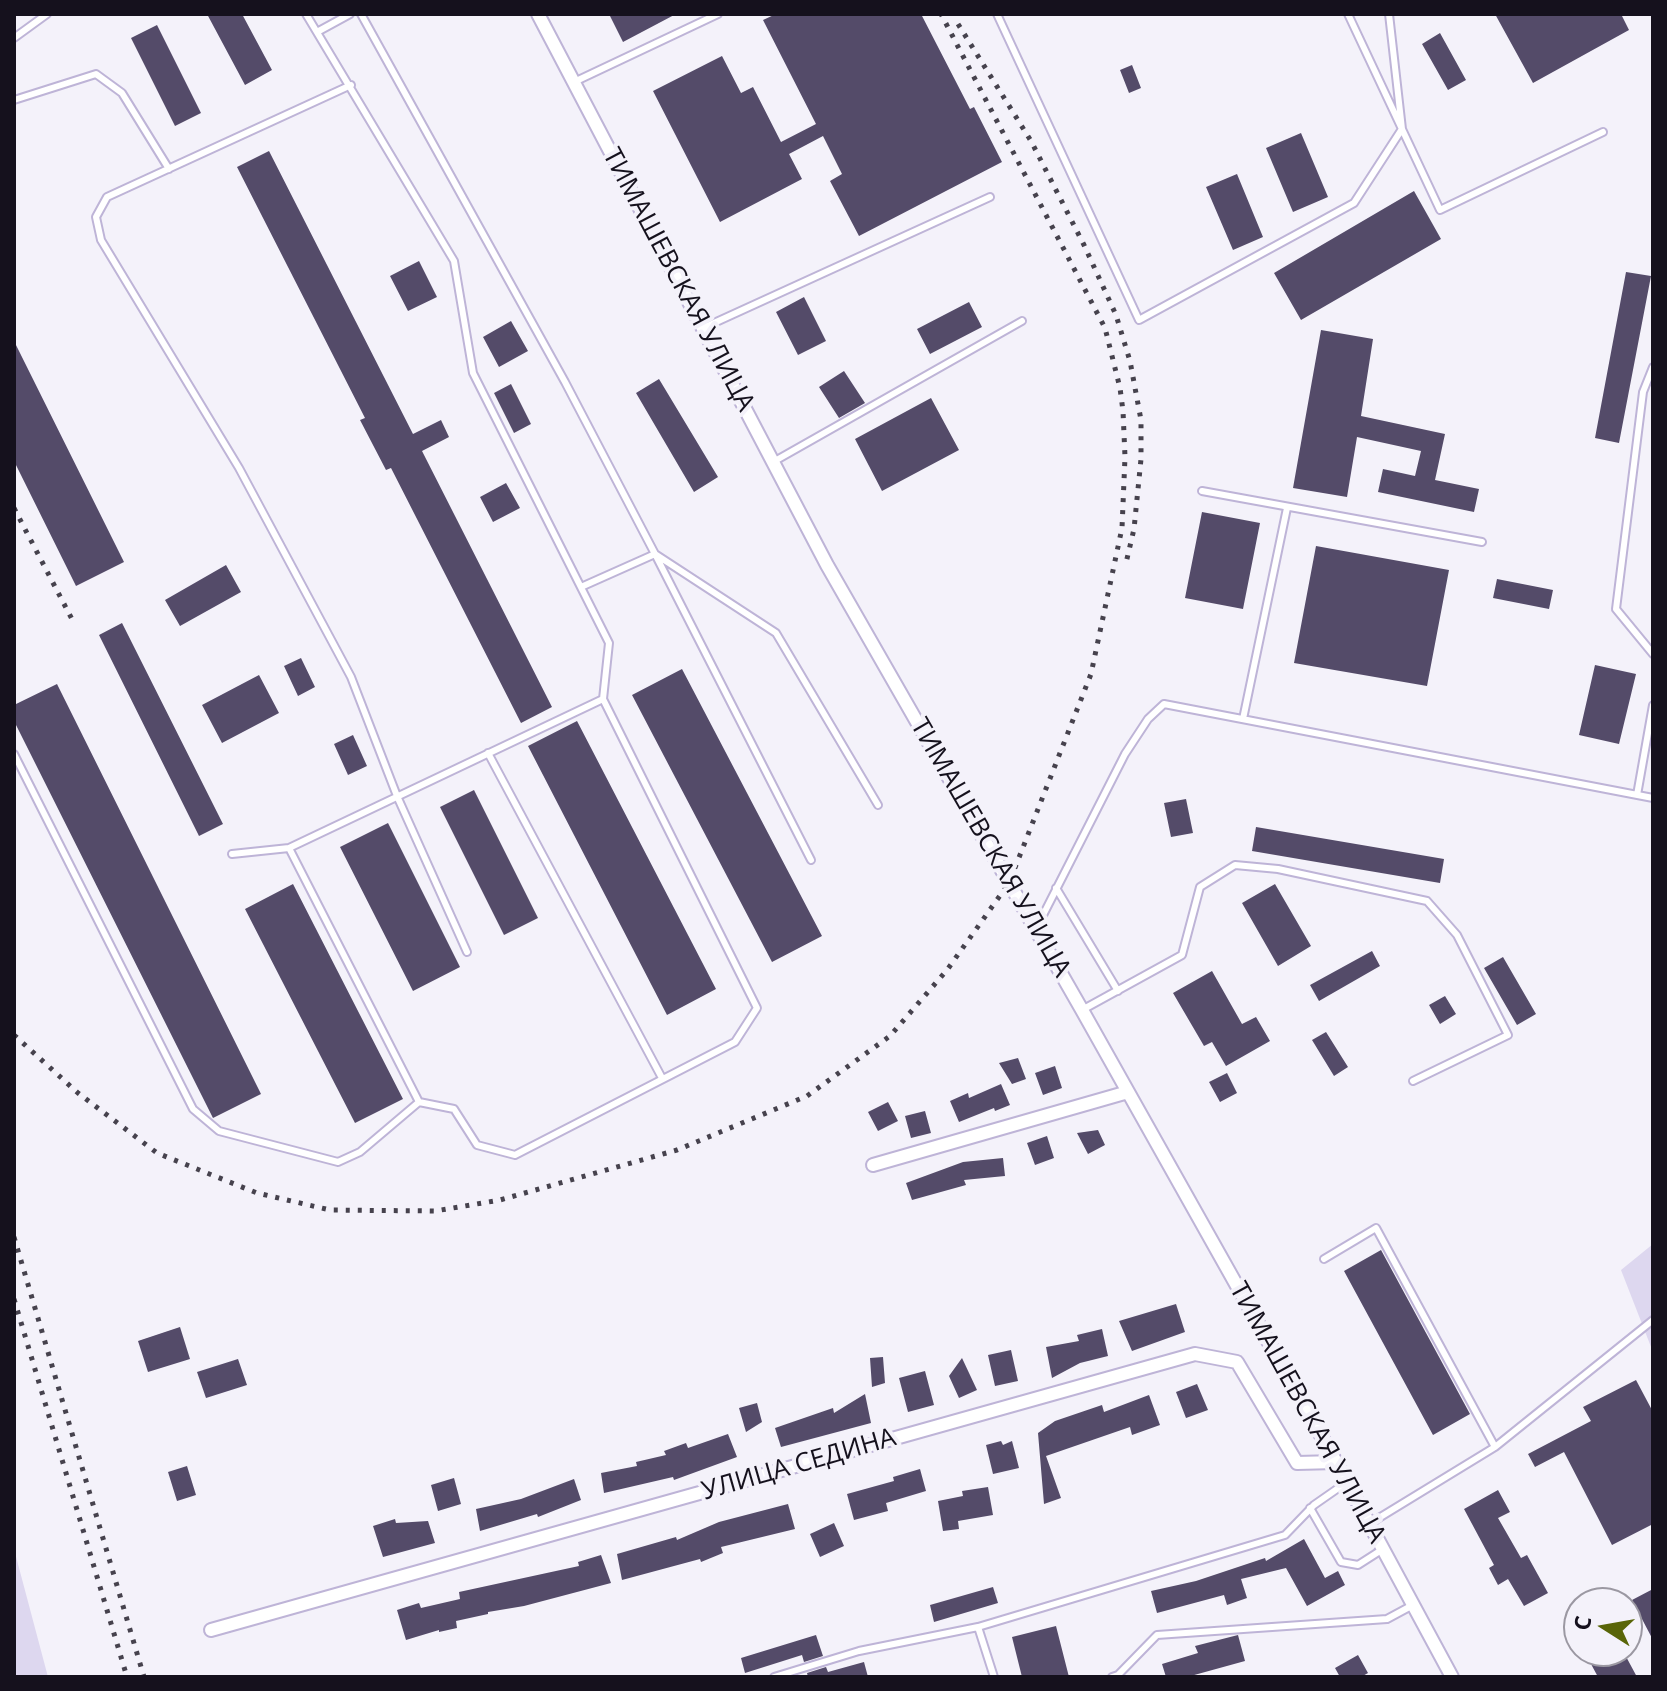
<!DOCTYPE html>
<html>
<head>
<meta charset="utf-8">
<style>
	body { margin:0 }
	#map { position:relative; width:1667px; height:1691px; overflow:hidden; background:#f4f2fa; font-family:"Open Sans",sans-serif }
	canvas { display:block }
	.frame { position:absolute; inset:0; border:16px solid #15111d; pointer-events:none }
	.north { position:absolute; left:1563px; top:1587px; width:80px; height:80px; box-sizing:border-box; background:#f4f2fa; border:2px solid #9b98a2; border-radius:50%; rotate:281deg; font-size:22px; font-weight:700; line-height:32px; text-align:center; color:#15111d }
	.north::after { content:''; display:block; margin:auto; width:28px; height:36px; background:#596508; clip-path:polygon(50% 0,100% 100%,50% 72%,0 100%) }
</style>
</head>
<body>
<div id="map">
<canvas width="1667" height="1691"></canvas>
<div class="frame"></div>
<div class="north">С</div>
</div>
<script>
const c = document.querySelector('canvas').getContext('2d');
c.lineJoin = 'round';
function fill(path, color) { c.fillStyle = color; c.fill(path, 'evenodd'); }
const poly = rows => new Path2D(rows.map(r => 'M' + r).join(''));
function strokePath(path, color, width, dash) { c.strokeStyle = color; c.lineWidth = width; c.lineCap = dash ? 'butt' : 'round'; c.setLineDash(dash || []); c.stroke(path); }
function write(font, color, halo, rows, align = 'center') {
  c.font = font + ' "Open Sans",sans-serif'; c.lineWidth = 8; c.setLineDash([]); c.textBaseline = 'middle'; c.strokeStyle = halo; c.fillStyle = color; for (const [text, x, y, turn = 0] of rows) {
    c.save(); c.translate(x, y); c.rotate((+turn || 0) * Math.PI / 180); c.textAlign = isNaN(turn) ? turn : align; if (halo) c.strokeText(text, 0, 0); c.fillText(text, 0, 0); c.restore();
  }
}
fill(poly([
	[1653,1244,1653,1352,1621,1270],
	[14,1549,48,1677,14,1677]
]), '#ddd7ef');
fill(poly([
	[207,14,242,14,272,70,245,85],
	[609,14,676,14,623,42],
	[776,14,921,14,970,109,974,107,1002,162,859,236,830,181,842,174,823,136,789,154,802,179,720,222,653,91,722,56,741,93,753,87,781,142,816,124,763,20],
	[1495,14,1621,14,1629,30,1533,83],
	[157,25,201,113,175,126,131,38],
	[1440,33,1466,80,1448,90,1422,44],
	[1132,65,1141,88,1129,93,1120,70],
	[1301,133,1328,197,1293,212,1266,148],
	[269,151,413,434,441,420,449,437,422,451,552,707,521,723,391,468,386,470,360,420,365,418,237,167],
	[1237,174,1263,237,1233,250,1206,187],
	[1414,191,1441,239,1301,320,1274,273],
	[419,261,437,297,408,311,390,276],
	[1626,272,1651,276,1619,443,1595,438],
	[804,297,826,341,798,355,776,312],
	[969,302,982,327,930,354,917,329],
	[511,321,528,351,499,367,483,337],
	[1321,330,1373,339,1361,416,1445,434,1435,480,1479,489,1474,512,1378,492,1383,469,1415,476,1421,451,1357,437,1347,497,1293,488],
	[14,341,124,562,76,586,14,461],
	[844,371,865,403,839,418,819,387],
	[659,379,718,477,694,492,636,393],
	[511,384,531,424,514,433,494,393],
	[931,398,959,450,882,491,855,439],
	[506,483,520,508,493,522,480,497],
	[1202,512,1260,523,1243,609,1185,598],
	[1316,546,1449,570,1427,686,1294,663],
	[226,565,241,592,180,626,165,600],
	[1497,579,1553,590,1549,609,1493,598],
	[122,623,223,824,199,836,99,635],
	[301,658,315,687,298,696,284,666],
	[1595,665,1636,674,1619,744,1579,735],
	[682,669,822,936,772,962,632,695],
	[259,675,279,713,222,743,202,705],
	[57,684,261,1094,213,1118,14,721,14,705],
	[577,721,716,989,667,1015,528,746],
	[353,735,367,766,348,775,334,744],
	[474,790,538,918,504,935,440,807],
	[1186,799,1193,833,1171,837,1164,803],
	[388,823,460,967,413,991,340,847],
	[1256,827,1444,859,1440,883,1252,851],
	[293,884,403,1099,355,1123,245,909],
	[1275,884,1311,946,1278,966,1242,903],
	[1372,951,1380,966,1319,1001,1310,985],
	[1503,957,1536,1014,1517,1025,1484,968],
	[1212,971,1242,1024,1256,1017,1270,1041,1226,1066,1212,1042,1204,1046,1173,993],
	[1445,996,1456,1014,1440,1024,1429,1005],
	[1326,1032,1348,1067,1334,1076,1312,1040],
	[1018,1058,1026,1079,1012,1084,999,1063],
	[1055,1066,1062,1088,1043,1095,1035,1073],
	[1227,1073,1237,1093,1220,1102,1209,1082],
	[1001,1084,1010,1105,995,1111,994,1108,959,1122,950,1101,968,1093,969,1098],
	[888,1102,898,1121,878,1131,868,1112],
	[925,1111,931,1133,911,1138,905,1116],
	[1098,1130,1105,1145,1088,1154,1077,1133],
	[1047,1136,1054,1158,1035,1165,1027,1143],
	[1003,1158,1005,1176,964,1180,966,1185,912,1200,906,1183,963,1162],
	[1381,1250,1470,1414,1433,1435,1344,1271],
	[1176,1304,1185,1332,1132,1351,1119,1321],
	[180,1327,190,1359,148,1372,138,1341],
	[1102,1329,1108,1356,1080,1363,1052,1378,1046,1347,1079,1341,1077,1335],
	[1011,1350,1018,1381,995,1386,988,1355],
	[883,1357,885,1383,872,1387,870,1358],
	[962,1358,977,1390,959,1398,949,1376],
	[238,1359,247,1385,206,1398,197,1372],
	[925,1371,934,1405,908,1412,899,1378],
	[1636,1380,1653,1412,1653,1524,1612,1545,1564,1452,1535,1467,1528,1454,1591,1421,1583,1407],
	[1197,1384,1208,1410,1186,1418,1176,1392],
	[865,1394,871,1423,781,1447,775,1428,833,1408,834,1413],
	[1149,1395,1160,1425,1132,1435,1130,1427,1046,1456,1061,1498,1044,1504,1038,1433,1055,1421,1102,1405,1104,1412],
	[757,1403,762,1422,746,1432,739,1408],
	[728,1434,737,1457,674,1480,673,1477,604,1493,601,1473,637,1466,636,1462,666,1455,664,1451,686,1443,688,1448],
	[1001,1441,1003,1445,1012,1441,1019,1468,993,1474,986,1445],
	[187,1466,196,1495,177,1501,168,1472],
	[920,1469,926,1491,886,1503,888,1511,854,1520,847,1494,894,1481,893,1477],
	[454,1478,461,1504,438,1511,431,1485],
	[574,1479,581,1500,538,1517,537,1514,480,1531,476,1509,521,1499],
	[988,1487,993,1515,958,1521,959,1529,943,1531,938,1501,963,1496,962,1491],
	[1498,1490,1510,1512,1498,1518,1521,1558,1527,1555,1548,1593,1524,1606,1508,1579,1498,1585,1489,1568,1494,1565,1464,1509],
	[788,1504,795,1529,721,1547,723,1553,701,1562,700,1559,622,1580,617,1554,676,1537,677,1540,719,1522],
	[395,1519,396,1523,428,1521,435,1543,383,1557,373,1526],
	[834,1523,844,1546,820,1557,810,1534],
	[1304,1539,1325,1578,1338,1571,1345,1585,1307,1606,1286,1568,1241,1579,1247,1598,1227,1605,1224,1595,1157,1613,1151,1591,1196,1581,1265,1558,1266,1561],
	[601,1555,611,1583,524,1606,488,1612,488,1614,456,1621,457,1628,439,1632,439,1630,406,1640,397,1610,419,1603,421,1608,460,1599,459,1592,579,1566,578,1562],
	[993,1587,998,1603,934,1622,930,1605],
	[1653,1589,1653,1640,1632,1600],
	[1056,1626,1069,1677,1022,1677,1012,1637],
	[816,1635,823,1656,804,1662,802,1655,745,1673,741,1658],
	[1238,1635,1245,1661,1187,1677,1166,1677,1162,1664,1198,1653,1195,1646],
	[1584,1651,1623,1651,1637,1677,1598,1677],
	[1358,1655,1368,1673,1361,1677,1340,1677,1335,1668],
	[864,1662,868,1677,808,1677,807,1673,826,1667,828,1672]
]), '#544b69');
const service = poly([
	[361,14,565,382,655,554,776,633,878,805],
	[997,14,1139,320,1354,203,1402,129,1389,14],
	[1348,14,1440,210,1603,132],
	[317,32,350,14],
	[14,38,47,14],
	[574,82,718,14],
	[351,85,107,197,96,217,101,240,239,468,351,677,397,796,467,952],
	[14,100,96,74,122,93,169,169],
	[703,328,990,197],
	[1653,367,1643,392,1616,609,1653,654],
	[773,462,1022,321],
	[1202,491,1482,542],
	[581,587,655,554,811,860],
	[1243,719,1287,508],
	[488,753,662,1078],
	[14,754,193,1109,219,1131,338,1162,360,1152,419,1102],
	[1637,795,1653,705],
	[289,848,419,1102,454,1109,477,1145,515,1155,735,1042,757,1008,603,699,609,643,473,373,454,261,306,14],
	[232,854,289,848,603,699],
	[1056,888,1118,991],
	[1037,927,1125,754,1148,719,1164,704,1653,798],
	[1082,1010,1182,955,1200,887,1235,865,1278,869,1427,901,1457,935,1508,1035,1413,1081],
	[1324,1259,1376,1228,1495,1447,1369,1524],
	[1495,1447,1653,1320],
	[1310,1508,1341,1562,1358,1565,1383,1549],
	[978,1627,994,1677],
	[774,1677,859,1651,978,1627,1285,1535,1314,1505,1347,1482],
	[1112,1677,1118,1675,1157,1635,1387,1619,1413,1605]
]);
const minor = poly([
	[538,14,827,565,1082,1010,1336,1462,1452,1677],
	[873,1165,1128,1092],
	[211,1630,1195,1354,1237,1362,1297,1463,1336,1462]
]);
strokePath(service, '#beb4d7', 10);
strokePath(minor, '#beb4d7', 16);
strokePath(service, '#fff', 6);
strokePath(minor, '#fff', 12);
strokePath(poly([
	[958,24,1031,141,1084,245,1116,315,1130,361,1141,420,1141,459,1134,529,1126,563],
	[14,508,75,625],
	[14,1035,78,1093,157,1153,257,1193,330,1210,435,1211,500,1200,677,1150,807,1096,890,1036,947,970,1009,883,1091,674,1122,528,1125,457,1123,411,1120,388,1105,328,941,14],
	[14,1237,144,1677],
	[14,1299,127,1677]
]), '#46424d', 5, [4, 8]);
write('26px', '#15111d', '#f4f2fa', [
	["ТИМАШЕВСКАЯ УЛИЦА",678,280,62],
	["ТИМАШЕВСКАЯ УЛИЦА",990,848,60],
	["ТИМАШЕВСКАЯ УЛИЦА",1307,1413,61],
	["УЛИЦА СЕДИНА",799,1465,-16]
]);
</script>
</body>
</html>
